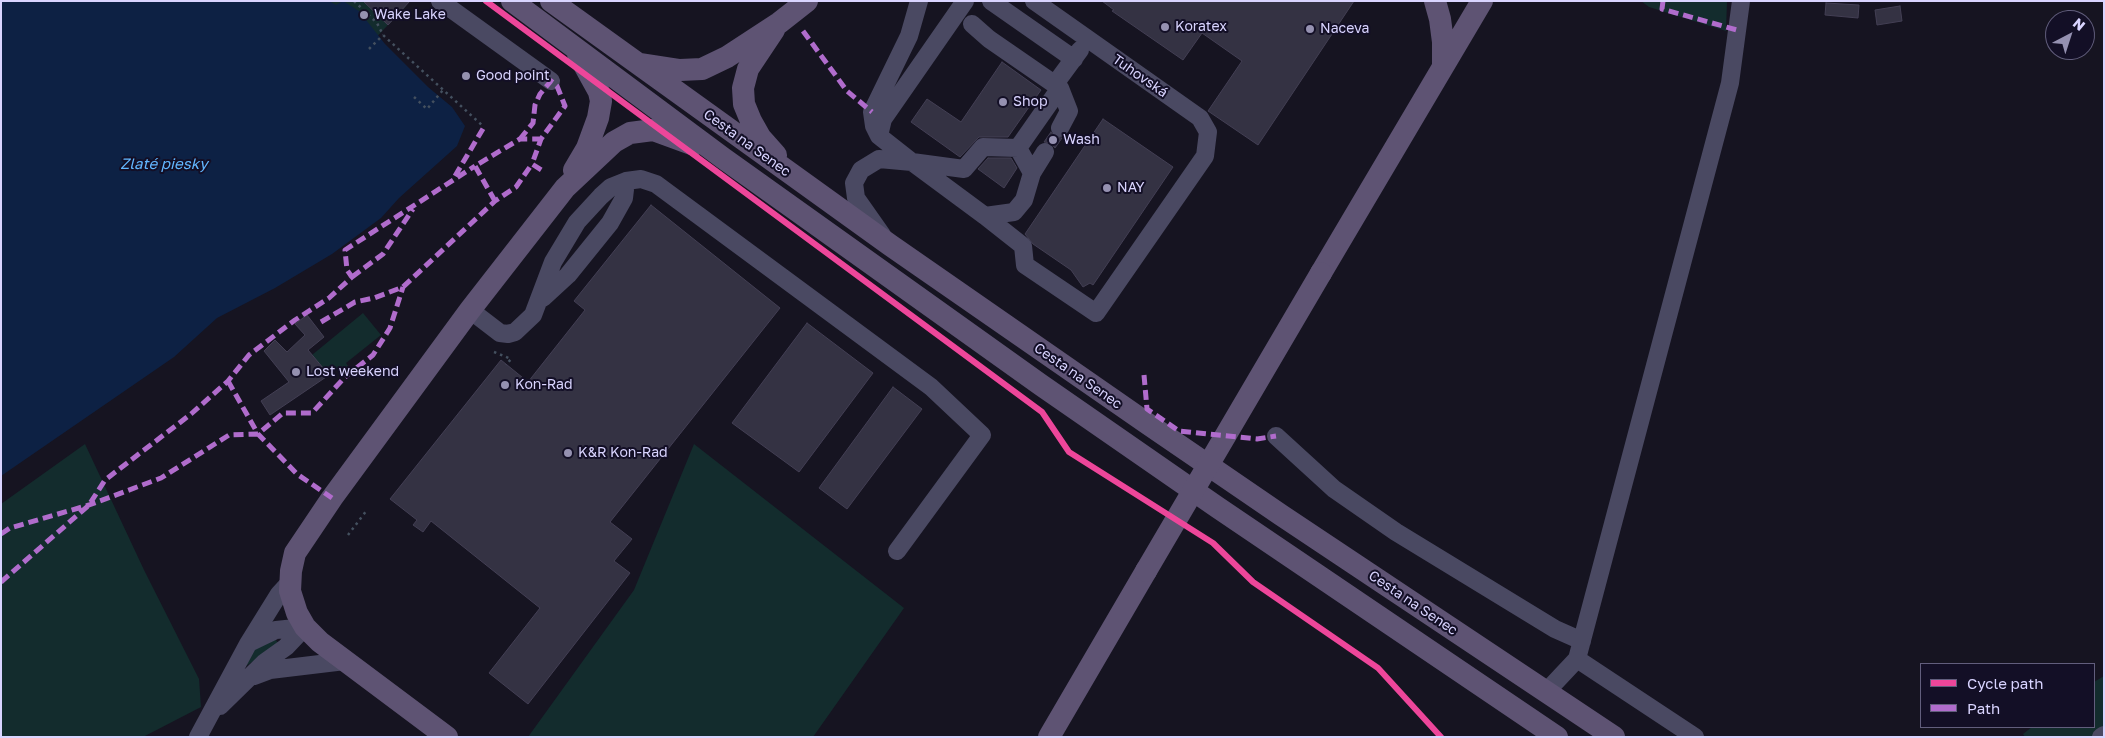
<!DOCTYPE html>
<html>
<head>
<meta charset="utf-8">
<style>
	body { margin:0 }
	#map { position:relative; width:2105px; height:738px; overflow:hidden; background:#161421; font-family:"Golos Text",sans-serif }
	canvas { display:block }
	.frame { position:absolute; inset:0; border:2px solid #d9d4ff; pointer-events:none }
	.legend { position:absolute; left:1920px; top:663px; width:175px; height:65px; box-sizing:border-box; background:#130f26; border:1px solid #625e7d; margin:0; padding:6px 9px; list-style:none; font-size:15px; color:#d9d4ff }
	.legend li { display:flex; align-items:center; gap:10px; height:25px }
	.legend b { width:25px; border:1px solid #625e7d }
	.north { position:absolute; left:2045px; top:10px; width:50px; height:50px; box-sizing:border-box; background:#130f26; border:1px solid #625e7d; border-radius:50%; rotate:40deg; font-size:14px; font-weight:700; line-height:20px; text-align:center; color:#d9d4ff }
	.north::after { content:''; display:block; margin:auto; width:18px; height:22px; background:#9591b1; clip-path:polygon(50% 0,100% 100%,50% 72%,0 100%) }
</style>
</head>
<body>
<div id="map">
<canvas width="2105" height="738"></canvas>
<div class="frame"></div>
<ul class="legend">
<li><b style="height:6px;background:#ed469a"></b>Cycle path</li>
<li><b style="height:6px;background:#b06ccc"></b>Path</li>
</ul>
<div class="north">N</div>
</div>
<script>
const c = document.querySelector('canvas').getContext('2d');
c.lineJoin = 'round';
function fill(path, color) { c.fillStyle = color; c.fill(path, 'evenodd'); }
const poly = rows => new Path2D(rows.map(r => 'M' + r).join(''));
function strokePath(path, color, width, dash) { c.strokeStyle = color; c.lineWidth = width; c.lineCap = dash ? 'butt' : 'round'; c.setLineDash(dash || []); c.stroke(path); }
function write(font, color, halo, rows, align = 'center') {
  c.font = font + ' "Golos Text",sans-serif'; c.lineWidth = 4; c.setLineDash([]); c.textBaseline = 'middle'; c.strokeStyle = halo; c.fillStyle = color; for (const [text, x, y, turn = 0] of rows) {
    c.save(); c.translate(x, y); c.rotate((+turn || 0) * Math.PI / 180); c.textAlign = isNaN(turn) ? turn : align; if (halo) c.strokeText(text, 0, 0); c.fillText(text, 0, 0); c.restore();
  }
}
fill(poly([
	[315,1,401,1,406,6,367,47],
	[1641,1,1727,1,1726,31,1649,7],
	[363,313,381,335,346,363,348,366,340,372,337,368,329,375,312,355],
	[85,444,144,570,199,679,201,707,143,737,1,737,1,504],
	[694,444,904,608,813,737,528,737,634,590],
	[274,638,279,644,246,666,254,649],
	[2104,676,2104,737,2025,737,2023,734,2032,727,2094,727,2094,682]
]), '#132c2d');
fill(poly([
	[1,1,329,1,336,5,343,1,359,11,385,44,428,87,452,107,465,126,457,146,399,198,381,218,332,254,275,288,217,318,174,357,1,476]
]), '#0d2144');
const building = poly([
	[363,1,410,1,388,25,363,1],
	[1102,1,1354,1,1258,145,1208,111,1242,61,1202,33,1183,60,1112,11,1114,10,1102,1],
	[1826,3,1859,5,1858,18,1825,15,1826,3],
	[1900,6,1902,21,1877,25,1875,10,1900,6],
	[1002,62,1041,90,1008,137,979,137,960,157,911,122,927,99,961,122,1002,62],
	[1103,119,1173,167,1093,285,1090,283,1083,287,1071,270,1033,244,1025,234,1103,119],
	[1051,132,1055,137,1062,138,1055,148,1051,143,1044,142,1051,132],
	[988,158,1011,158,1017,168,1004,188,978,169,988,158],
	[651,205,780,308,610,522,632,539,614,561,630,573,528,704,489,673,540,608,431,521,423,532,413,525,417,520,390,499,501,360,528,382,585,310,574,301,651,205],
	[307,315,324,337,308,350,329,375,270,415,261,401,289,382,264,351,275,340,287,352,305,335,295,324,307,315],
	[807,323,873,373,799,472,732,423,807,323],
	[893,387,922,409,847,509,819,488,893,387]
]);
fill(building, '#343243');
strokePath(building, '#433f54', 1);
strokePath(poly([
	[354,1,377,23,383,35,484,127],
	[369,49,383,35],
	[414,97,427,109,443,90],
	[494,352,511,359,506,365],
	[348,535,367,510]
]), '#44505f', 2.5, [2.5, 4]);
strokePath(poly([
	[440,1,551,81],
	[919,1,909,36,872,112,874,126,879,136,912,162,964,169,983,147,1018,148,1060,88,989,39,972,24],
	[991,1,1074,59],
	[1055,84,1080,50],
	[1060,88,1069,111,1060,128],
	[879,136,883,119,965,1],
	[1032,173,1045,152],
	[985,216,1023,246,1025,265,1096,313,1205,156,1208,132,1200,118,1034,1],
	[882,235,856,198,854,183,861,170,879,159,912,162,985,216,1014,212,1024,200,1032,173,1018,148],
	[543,298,568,275,610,223,624,198,626,181],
	[470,310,500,333,508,334,515,332,533,315,553,262,577,222,601,196,611,187,626,181,641,179,656,184,931,387,982,435,897,551],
	[1276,436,1334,489,1396,532,1555,629,1582,641],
	[249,643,276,630,305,627],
	[1577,659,1695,737],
	[254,676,270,670,345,661],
	[1546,692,1577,659,1730,83,1741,1],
	[220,706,265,662,286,647,305,627],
	[198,737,248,644,279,594,290,582],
	[2101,737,2104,735]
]), '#4a4962', 18);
strokePath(poly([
	[512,1,723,158,1041,385,1217,507,1557,737],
	[551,1,890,245,1148,424,1281,515,1614,737],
	[1435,1,1440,19,1443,42,1443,66],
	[774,30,748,69,743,88,744,104,751,121,760,137,776,155],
	[641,64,680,70,702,69,727,57,779,23,807,1],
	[574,170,587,148,598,118,601,101,599,92,578,54],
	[1321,273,1482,1],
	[447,737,320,642,305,627,297,613,290,591,291,571,295,553,332,498,470,310,565,188,614,142,630,133,653,130,694,145],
	[1049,737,1146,571]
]), '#5e5373', 22);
strokePath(poly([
	[1146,571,1321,273]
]), '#5e5373', 22);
strokePath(poly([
	[1663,1,1662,9,1737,30],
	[803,31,847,91,872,112],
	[520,139,533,123,535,105,540,94,551,81,557,86,565,106,541,139,532,164],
	[455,176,484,127],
	[495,201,475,166,520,139,541,139],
	[352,277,383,254,413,209],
	[321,322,355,302,374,298,403,287,495,201,516,187,532,164,543,171],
	[1144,375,1147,409,1179,431,1257,439,1276,436],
	[228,381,258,434,297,474,332,498],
	[1,534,10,528,89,505,161,478,229,435,258,434,283,413,312,413,345,377,373,355,390,328,403,287],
	[1,582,89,505,105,480,191,414,228,381,249,355,295,320,329,298,352,277,347,270,345,250,475,166]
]), '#b06ccc', 5, [10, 5]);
strokePath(poly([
	[486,1,1042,412,1069,452,1213,543,1253,582,1378,668,1441,737]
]), '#ed469a', 6);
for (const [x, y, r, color] of [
	[364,15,5,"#9591b1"],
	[1165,27,5,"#9591b1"],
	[1310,29,5,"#9591b1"],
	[466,76,5,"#9591b1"],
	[1003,102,5,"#9591b1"],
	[1053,140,5,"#9591b1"],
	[1107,188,5,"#9591b1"],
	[296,372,5,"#9591b1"],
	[505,385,5,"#9591b1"],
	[568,453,5,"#9591b1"]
]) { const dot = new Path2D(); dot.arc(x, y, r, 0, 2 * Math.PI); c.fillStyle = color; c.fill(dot); strokePath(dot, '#130f26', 2); }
write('14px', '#d9d4ff', '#130f26', [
	["Wake Lake",374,15],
	["Koratex",1175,27],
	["Naceva",1320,29],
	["Good point",476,76],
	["Shop",1013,102],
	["Wash",1063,140],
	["NAY",1117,188],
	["Lost weekend",306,372],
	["Kon-Rad",515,385],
	["K&R Kon-Rad",578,453]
], 'left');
write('14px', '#d9d4ff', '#130f26', [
	["Tuhovská",1140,76,35],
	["Cesta na Senec",747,143,36],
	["Cesta na Senec",1078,376,35],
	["Cesta na Senec",1413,603,34]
]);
write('italic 15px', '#62b6ff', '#130f26', [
	["Zlaté piesky",164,164]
]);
</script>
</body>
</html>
